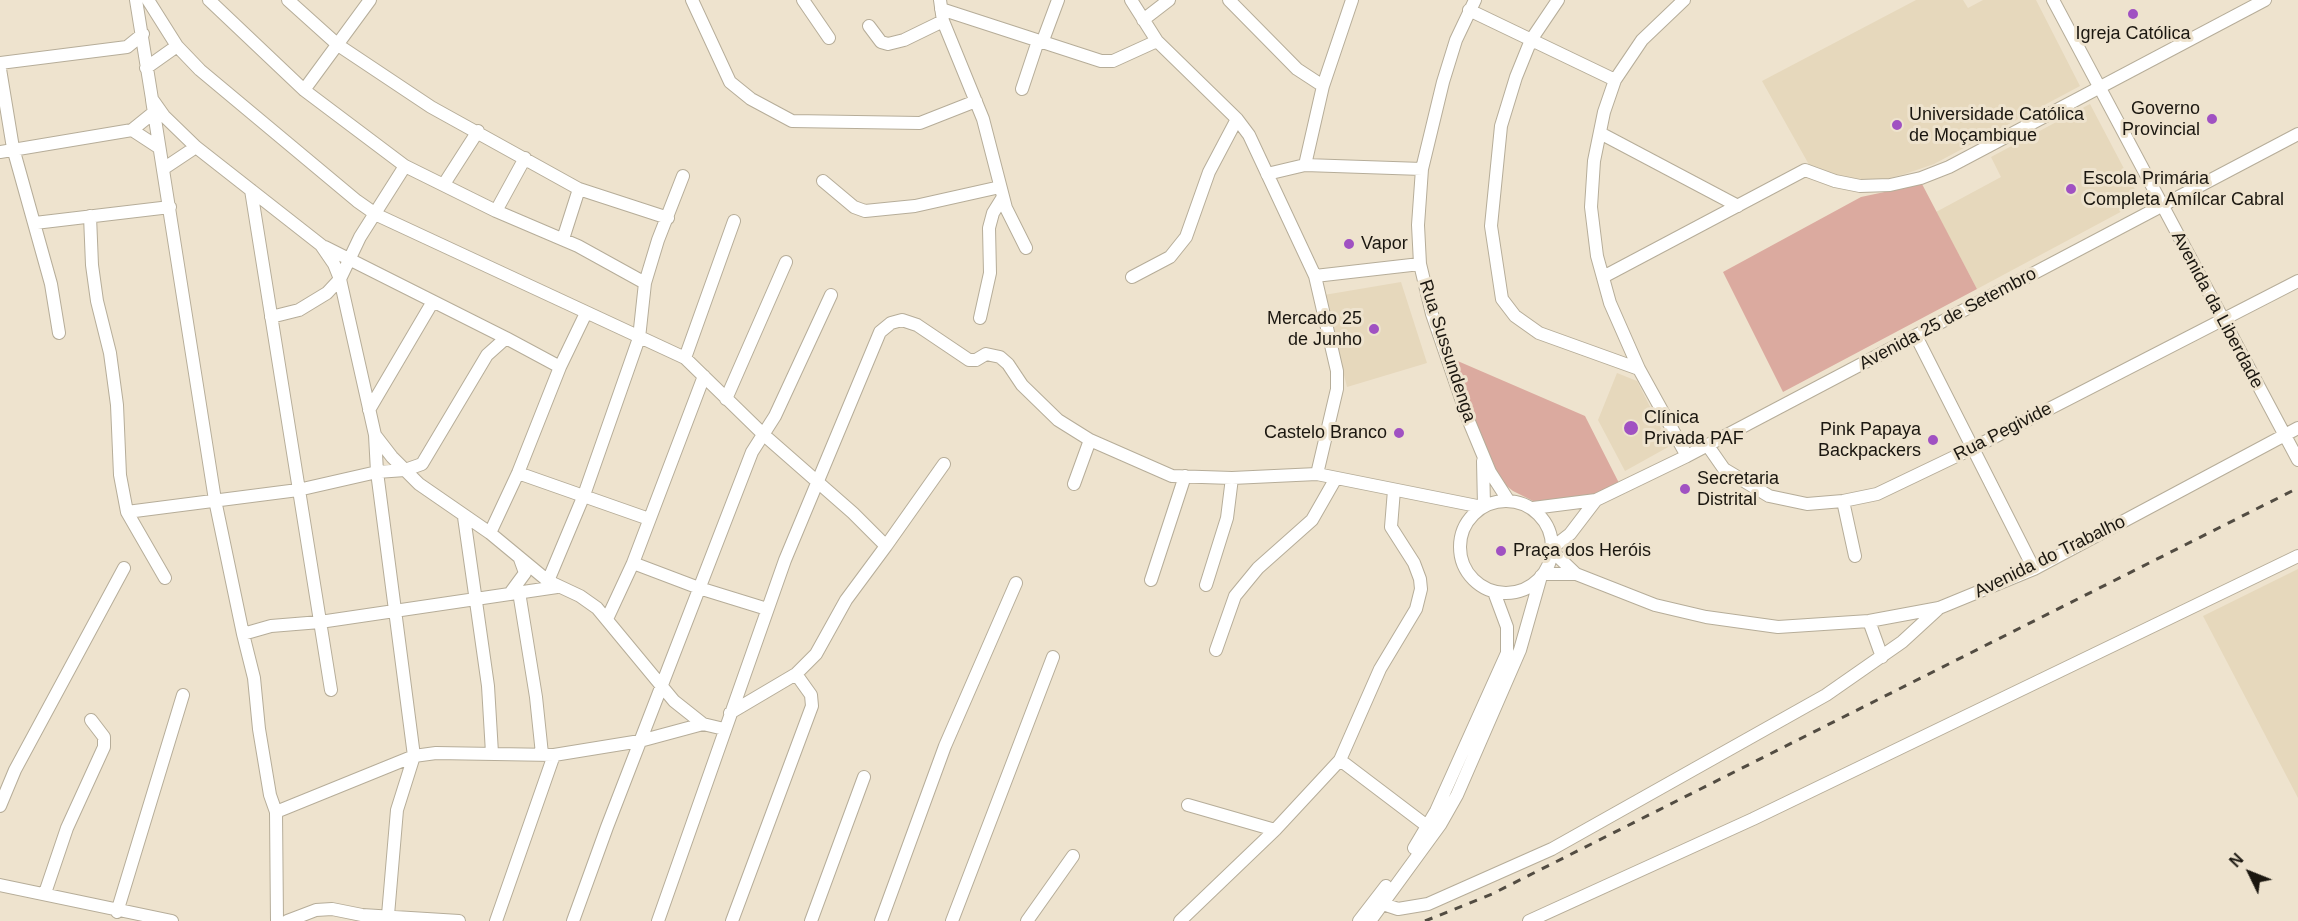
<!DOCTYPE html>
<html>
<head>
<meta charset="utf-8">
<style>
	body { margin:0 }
	#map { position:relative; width:2298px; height:921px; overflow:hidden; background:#eee3ce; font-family:Helvetica,sans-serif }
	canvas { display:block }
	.north { position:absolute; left:2220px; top:843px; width:60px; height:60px; -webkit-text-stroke:4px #eee3ce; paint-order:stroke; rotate:313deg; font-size:16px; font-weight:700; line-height:24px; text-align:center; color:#1b1710 }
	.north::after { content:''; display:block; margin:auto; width:21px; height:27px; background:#1b1710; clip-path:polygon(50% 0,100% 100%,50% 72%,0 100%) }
</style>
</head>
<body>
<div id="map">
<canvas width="2298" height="921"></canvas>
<div class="north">N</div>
</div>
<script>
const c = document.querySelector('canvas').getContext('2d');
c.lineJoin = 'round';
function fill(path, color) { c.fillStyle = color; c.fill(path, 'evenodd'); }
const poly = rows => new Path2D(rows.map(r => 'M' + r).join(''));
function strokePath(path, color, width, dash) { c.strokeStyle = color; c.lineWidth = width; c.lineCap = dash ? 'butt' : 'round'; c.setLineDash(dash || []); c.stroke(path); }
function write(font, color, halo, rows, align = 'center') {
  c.font = font + ' Helvetica,sans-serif'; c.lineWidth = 6; c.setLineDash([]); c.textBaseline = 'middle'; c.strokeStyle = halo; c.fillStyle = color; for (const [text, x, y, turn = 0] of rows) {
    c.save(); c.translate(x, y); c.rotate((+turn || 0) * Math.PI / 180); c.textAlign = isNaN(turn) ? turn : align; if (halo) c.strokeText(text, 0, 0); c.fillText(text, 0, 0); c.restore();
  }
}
fill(poly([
	[1916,0,1963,0,1968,8,1983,0,2036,0,2080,86,1934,164,1905,174,1868,184,1812,170,1762,81],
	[2090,104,2141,201,1977,289,1936,212,2001,177,1991,157],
	[1401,282,1427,363,1347,387,1324,295],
	[1617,373,1637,381,1670,446,1625,471,1598,420],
	[2298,569,2298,798,2203,616]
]), '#e6d8bc');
fill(poly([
	[1922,184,1977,289,1783,392,1723,272,1861,197],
	[1453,359,1585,416,1619,483,1573,504,1535,502,1513,491,1495,477,1489,466,1467,393]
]), '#dbaa9f');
const minor = poly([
	[136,0,152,99,164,116,196,147,321,245,334,264,340,279,375,435,392,457,419,484,490,533,548,581,580,596,597,608,674,701,703,724,724,729],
	[148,0,177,46,200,70,357,201,377,215,685,358,764,435,853,513,886,546,846,600,816,654,796,674,730,713],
	[209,0,304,90,405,166,496,211,578,246,645,283,639,338,584,495,548,581],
	[288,0,338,45,431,107,579,189,668,218],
	[692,0,730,82,751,99,792,121,920,123,976,101],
	[803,0,829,38],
	[940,0,943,21,983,119,1006,208,1026,248],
	[1131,0,1157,41,1237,119,1249,135,1315,276,1420,264],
	[1229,0,1297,69,1323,86],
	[1475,0,1456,40,1443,82,1422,169,1418,225,1420,264,1432,314,1468,419,1490,472,1508,500],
	[1558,0,1531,40,1516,77,1501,126,1491,226,1502,299,1515,316,1539,333,1639,369],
	[1684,0,1642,40,1615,80,1604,112,1594,161,1591,207,1597,256,1610,303,1639,369,1687,456],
	[2053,0,2298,460],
	[941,9,1101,61,1113,61,1157,41],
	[1469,10,1615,80],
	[1143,20,1169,0],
	[869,26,881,42,888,44,904,40,943,21],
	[1042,43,1058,0],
	[0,63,127,47,143,34],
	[146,68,177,46],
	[0,69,13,148,51,284,59,333],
	[1022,89,1038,41],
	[304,90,370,0],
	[152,100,215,500,243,634,271,626,320,622,557,587],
	[132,130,158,147],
	[1600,133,1738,206],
	[0,152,132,130,153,113],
	[1305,165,1323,86,1352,0],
	[163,169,196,147],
	[1267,174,1305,165,1422,169],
	[823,181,854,207,865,211,915,206,1000,187],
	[444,184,478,131],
	[251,190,331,690],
	[496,211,525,158],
	[90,216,92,265,97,301,110,353,117,405,120,475,127,512,165,578],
	[35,223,170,207],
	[563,239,579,189],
	[325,247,506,338],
	[1315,276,1337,371,1337,389,1317,474],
	[1132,277,1170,257,1186,237,1209,172,1237,119],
	[1603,277,1805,170,1835,181,1860,186,1890,185,1921,178,1949,167,2265,0],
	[645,283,658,240,683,176],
	[271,317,299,310,327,293,340,279,360,237,405,166],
	[980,318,990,273,989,228,993,213,1003,197],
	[1916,336,2034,569],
	[685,358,734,221],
	[560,367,586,313],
	[726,399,786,262],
	[369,410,432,303],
	[375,435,377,472,414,756,397,810,388,915],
	[1708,446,1724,469,1769,496,1807,504,1843,501,1877,494,1971,449,2298,281],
	[1483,461,1484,506],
	[518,473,649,519],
	[1074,484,1090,440],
	'1460 547a46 46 0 1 1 92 0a46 46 0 1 1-92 0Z',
	[1843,501,1855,556],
	[1533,508,1596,500,1687,456,2298,134],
	[127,512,298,490,377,472,405,470,422,464,487,355,506,338,560,367,518,473,490,533],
	[464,517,488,686,492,753],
	[886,546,944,464],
	[1552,548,1570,534,1596,500],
	[1552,551,1576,574],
	[633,563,699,588,767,609],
	[1543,574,1576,574,1655,605,1706,617,1778,627,1869,621,1939,608,2034,569,2298,428],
	[1151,580,1185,476],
	[1206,585,1227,518,1232,478],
	[511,592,525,573,520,559],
	[519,592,536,697,542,754],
	[607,619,633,563,704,376],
	[1869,621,1882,657],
	[243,634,254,678,259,729,270,795,276,812,277,921],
	[1216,650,1235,596,1258,568,1312,520,1336,478],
	[1340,760,1427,826],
	[1188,805,1275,830],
	[0,806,15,770,124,568],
	[276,812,414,756,436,753,554,755,640,741,703,724],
	[1414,848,1436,811,1507,653,1507,627,1494,592],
	[0,885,172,921],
	[45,893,67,828,104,747,104,737,91,720],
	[1383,904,1398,909,1428,904,1552,849,1826,695,1902,642,1938,609],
	[117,912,183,695],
	[287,921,316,910,332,909,362,915,459,921],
	[496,921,554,755],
	[573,921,607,827,752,452,775,416,831,295],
	[658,921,785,560,880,332,891,323,902,320,917,325,969,360,976,360,986,354,1000,357,1008,364,1022,385,1058,420,1090,440,1172,476,1232,478,1317,474,1482,507],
	[732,921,812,706,811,695,796,674],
	[811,921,864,777],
	[881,921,945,746,1016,583],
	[952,921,1053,657],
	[1027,921,1073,856],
	[1180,921,1275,830,1340,760,1380,669,1416,609,1421,589,1420,579,1414,563,1391,527,1394,490],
	[1359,921,1386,886],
	[1370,921,1440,825,1457,795,1520,650,1541,576],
	[1529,921,1753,819,2298,556]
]);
strokePath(minor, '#b6ad99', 14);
strokePath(minor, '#fff', 12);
strokePath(poly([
	[1425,921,1492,894,2298,488]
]), '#524c42', 3, [8, 8]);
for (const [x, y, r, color] of [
	[2133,14,6,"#a051c2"],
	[2212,119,6,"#a051c2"],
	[1897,125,6,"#a051c2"],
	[2071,189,6,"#a051c2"],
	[1349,244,6,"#a051c2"],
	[1374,329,6,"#a051c2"],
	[1631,428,8,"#a051c2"],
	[1399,433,6,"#a051c2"],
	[1933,440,6,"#a051c2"],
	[1685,489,6,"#a051c2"],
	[1501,551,6,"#a051c2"]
]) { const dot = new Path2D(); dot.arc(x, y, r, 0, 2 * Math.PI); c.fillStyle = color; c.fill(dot); strokePath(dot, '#eee3ce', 2); }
write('18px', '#1b1710', '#eee3ce', [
	["Igreja Católica",2133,34,"center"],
	["Governo",2200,109,"right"],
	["Provincial",2200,130,"right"],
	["Universidade Católica",1909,115],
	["de Moçambique",1909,136],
	["Escola Primária",2083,179],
	["Completa Amílcar Cabral",2083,200],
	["Vapor",1361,244],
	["Mercado 25",1362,319,"right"],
	["de Junho",1362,340,"right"],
	["Clínica",1644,418],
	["Privada PAF",1644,439],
	["Pink Papaya",1921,430,"right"],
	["Backpackers",1921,451,"right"],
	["Castelo Branco",1387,433,"right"],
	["Secretaria",1697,479],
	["Distrital",1697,500],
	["Praça dos Heróis",1513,551]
], 'left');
write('18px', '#1b1710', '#eee3ce', [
	["Avenida da Liberdade",2217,310,62],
	["Avenida 25 de Setembro",1948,319,-28],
	["Rua Sussundenga",1447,351,72],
	["Rua Pegivide",2003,432,-27],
	["Avenida do Trabalho",2050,557,-26]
]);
</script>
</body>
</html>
